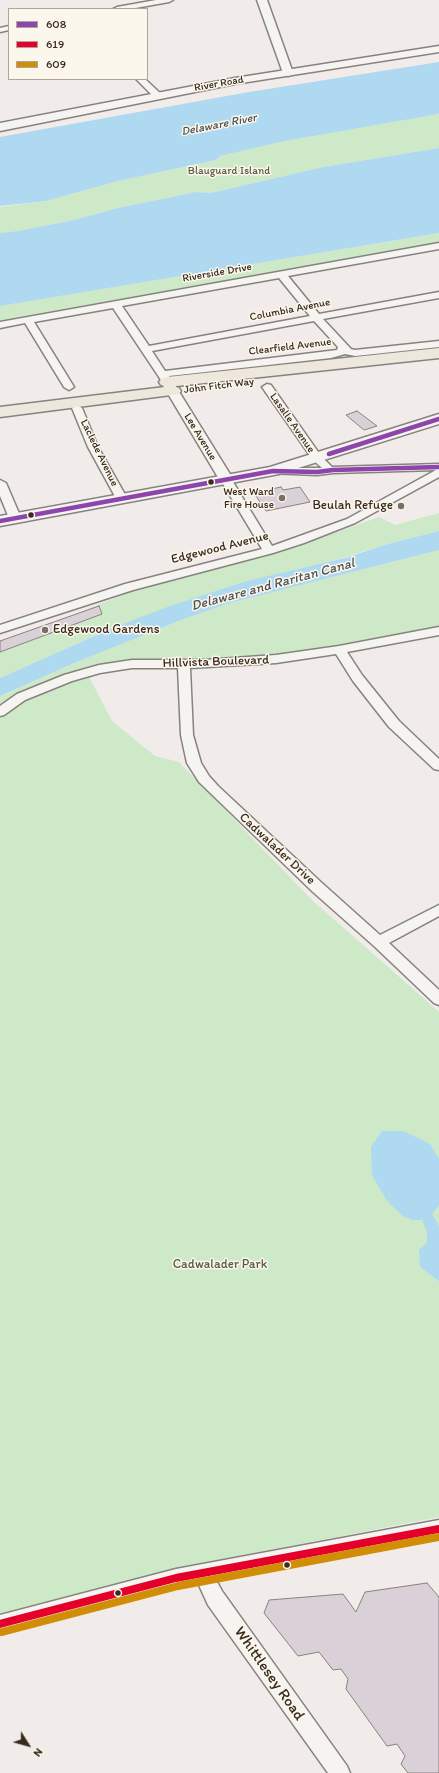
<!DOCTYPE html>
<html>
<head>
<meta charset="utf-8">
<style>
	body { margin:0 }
	#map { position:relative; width:439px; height:1773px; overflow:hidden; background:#f1ebea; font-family:Itim,sans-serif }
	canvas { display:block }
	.legend { position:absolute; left:8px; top:8px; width:140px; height:72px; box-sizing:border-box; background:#fbf7ec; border:1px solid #aea59a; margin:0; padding:5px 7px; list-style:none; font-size:12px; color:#3b2a1e }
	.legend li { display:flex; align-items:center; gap:8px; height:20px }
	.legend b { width:20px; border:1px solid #aea59a }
	.north { position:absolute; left:8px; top:1725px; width:40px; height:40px; -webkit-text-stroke:3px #fbf7ec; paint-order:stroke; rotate:127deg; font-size:11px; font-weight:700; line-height:16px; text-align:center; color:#3b2a1e }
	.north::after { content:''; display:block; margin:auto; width:14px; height:18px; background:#3b2a1e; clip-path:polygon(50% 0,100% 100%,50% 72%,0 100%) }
</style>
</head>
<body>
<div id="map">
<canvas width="439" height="1773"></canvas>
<ul class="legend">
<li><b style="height:5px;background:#8e44ad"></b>608</li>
<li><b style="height:5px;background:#e4002b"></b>619</li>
<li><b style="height:5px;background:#d18d06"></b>609</li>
</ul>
<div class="north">N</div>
</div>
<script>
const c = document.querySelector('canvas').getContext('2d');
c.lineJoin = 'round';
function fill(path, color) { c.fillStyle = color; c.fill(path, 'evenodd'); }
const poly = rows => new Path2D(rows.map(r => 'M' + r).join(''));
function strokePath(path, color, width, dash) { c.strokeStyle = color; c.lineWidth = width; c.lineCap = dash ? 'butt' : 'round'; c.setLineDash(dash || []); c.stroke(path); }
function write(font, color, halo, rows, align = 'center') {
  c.font = font + ' Itim,sans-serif'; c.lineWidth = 3; c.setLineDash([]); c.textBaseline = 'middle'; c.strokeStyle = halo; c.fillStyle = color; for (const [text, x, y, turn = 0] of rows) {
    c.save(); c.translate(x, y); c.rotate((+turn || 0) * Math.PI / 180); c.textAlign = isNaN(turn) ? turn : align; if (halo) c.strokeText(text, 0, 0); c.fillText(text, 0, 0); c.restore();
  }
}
fill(poly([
	[439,114,439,148,323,167,211,193,196,192,118,208,70,221,17,231,0,233,0,207,46,201,118,181,216,160,220,156,285,141],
	[439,233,439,243,0,322,0,306],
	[439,513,439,531,388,544,115,627,0,678,0,652,89,618,83,611,139,588,301,545,379,517,395,525],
	[439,550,439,631,318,654,86,671,112,721,155,756,179,762,312,900,439,1012,439,1517,198,1564,0,1614,0,696,72,664,176,622,226,604]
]), '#cde9c7');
fill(poly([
	[439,62,439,114,285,141,220,156,216,160,118,181,46,201,0,206,0,137,249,92],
	[439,148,439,233,0,306,0,233,17,231,70,221,118,208,196,192,211,193,323,167],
	[439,531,439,550,226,604,176,622,72,664,0,696,0,678,115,627,170,606,247,581,345,558,388,544],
	[382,1131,403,1131,430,1144,439,1159,439,1205,432,1214,439,1226,439,1281,420,1267,419,1250,427,1243,427,1231,422,1220,412,1220,403,1216,387,1201,372,1175,371,1147]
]), '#afd8f1');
const building = poly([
	[357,411,377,426,364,430,346,415,357,411],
	[281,487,283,490,300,487,310,502,266,511,254,493,281,487],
	[99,606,102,614,0,652,0,641,99,606],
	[427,1583,439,1597,439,1773,408,1773,401,1764,405,1756,397,1744,387,1746,346,1689,348,1679,341,1669,333,1670,319,1652,298,1656,264,1613,269,1600,343,1594,356,1612,365,1592,427,1583]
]);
fill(building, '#dad0d7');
strokePath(building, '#88827f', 1);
const minor = poly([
	[156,0,173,0,169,2,130,9,113,9,117,7,156,0],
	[9,26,9,30,0,32,0,28,9,26],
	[136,79,145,79,161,94,161,98,155,98,136,79],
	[439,243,439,249,288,276,319,314,439,292,439,298,323,319,351,349,355,350,439,341,439,347,355,356,345,354,331,358,169,376,172,381,167,384,163,383,113,308,34,322,74,387,69,390,64,387,25,323,0,328,0,322,439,243],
	[279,278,310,316,149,346,122,306,279,278],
	[314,321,338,347,337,350,165,371,152,351,314,321],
	[267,384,271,385,321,456,332,467,439,464,439,477,355,523,304,543,273,553,133,590,0,633,0,625,125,584,262,549,220,479,222,477,230,477,272,546,347,519,436,470,333,473,317,475,269,473,268,471,269,469,273,468,322,468,313,460,262,387,267,384],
	[77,405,82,408,98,447,127,498,125,500,117,500,88,447,72,408,77,405],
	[0,480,6,483,21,518,19,520,11,520,9,518,0,496,0,480],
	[439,627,439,635,347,652,362,675,399,721,439,759,439,770,434,769,389,727,353,681,336,654,276,663,190,668,193,735,201,763,209,776,218,786,323,884,380,935,439,905,439,916,389,943,439,990,439,1005,434,1003,374,946,313,892,199,782,187,763,181,735,178,668,132,668,100,673,72,681,25,700,4,715,0,716,0,706,17,694,64,675,99,665,132,660,205,660,276,655,339,646,439,627],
	[439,1520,439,1538,216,1580,222,1591,347,1766,350,1773,328,1773,208,1605,198,1583,176,1587,0,1633,0,1615,176,1569,439,1520]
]);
const tertiary = poly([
	[257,0,267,0,293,73,291,75,288,76,283,73,257,0],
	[167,378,171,379,173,382,233,479,231,482,221,482,219,479,161,382,163,379,167,378]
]);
const secondary = poly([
	[439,46,439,52,235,84,0,131,0,123,235,78,439,46],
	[439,414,439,424,279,474,0,526,0,516,270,467,439,414]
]);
const trunk = poly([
	[439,348,439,358,167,387,161,385,159,382,161,379,167,377,439,348]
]);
const motorway = poly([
	[173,386,179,388,181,391,179,394,0,417,0,407,173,386]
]);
strokePath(minor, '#88827f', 3);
strokePath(tertiary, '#88827f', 3);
strokePath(secondary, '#88827f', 3);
strokePath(trunk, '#88827f', 3);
strokePath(motorway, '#88827f', 3);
fill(minor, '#f5f4f0');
fill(tertiary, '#f5f4f0');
fill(secondary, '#f5f4f0');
fill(trunk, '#ede7dc');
fill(motorway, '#ede7dc');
strokePath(poly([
	[329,454,439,419],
	[0,521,273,471,317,472,333,470,439,467]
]), '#8e44ad', 4.5);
strokePath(poly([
	[0,1624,176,1578,439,1529]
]), '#e4002b', 8);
strokePath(poly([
	[2,1632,178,1586,439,1537]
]), '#d18d06', 8);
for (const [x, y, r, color] of [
	[211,482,3.5,"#3b2a1e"],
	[282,498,4,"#7b6e65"],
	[401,506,4,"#7b6e65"],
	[31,515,3.5,"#3b2a1e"],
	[45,630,4,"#7b6e65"],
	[287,1565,3.5,"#3b2a1e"],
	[118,1593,3.5,"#3b2a1e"]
]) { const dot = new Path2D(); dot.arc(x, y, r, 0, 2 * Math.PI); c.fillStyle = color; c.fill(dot); strokePath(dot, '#fbf7ec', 1.5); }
write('11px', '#3b2a1e', '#fbf7ec', [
	["River Road",219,84,-10],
	["Riverside Drive",217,273,-10],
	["Columbia Avenue",290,310,-11],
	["Clearfield Avenue",290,347,-7],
	["John Fitch Way",219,386,-7],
	["Lasalle Avenue",292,423,55],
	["Lee Avenue",200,437,59],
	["Laclede Avenue",99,453,64]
]);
write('11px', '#585941', '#fbf7ec', [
	["Blauguard Island",229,171]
]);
write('11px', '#3b2a1e', '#fbf7ec', [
	["West Ward",274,492],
	["Fire House",274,505]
], 'right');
write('italic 12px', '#515454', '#fbf7ec', [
	["Delaware River",219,125,-11]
]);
write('13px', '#3b2a1e', '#fbf7ec', [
	["Beulah Refuge",393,506],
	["Edgewood Gardens",53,630,"left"]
], 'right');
write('13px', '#3b2a1e', '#fbf7ec', [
	["Edgewood Avenue",220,548,-14],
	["Hillvista Boulevard",216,662,-2],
	["Cadwalader Drive",277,849,43]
]);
write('13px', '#585941', '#fbf7ec', [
	["Cadwalader Park",220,1265]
]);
write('italic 14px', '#515454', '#fbf7ec', [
	["Delaware and Raritan Canal",273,585,-15]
]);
write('16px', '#3b2a1e', '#fbf7ec', [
	["Whittlesey Road",269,1674,55]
]);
</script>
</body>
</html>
